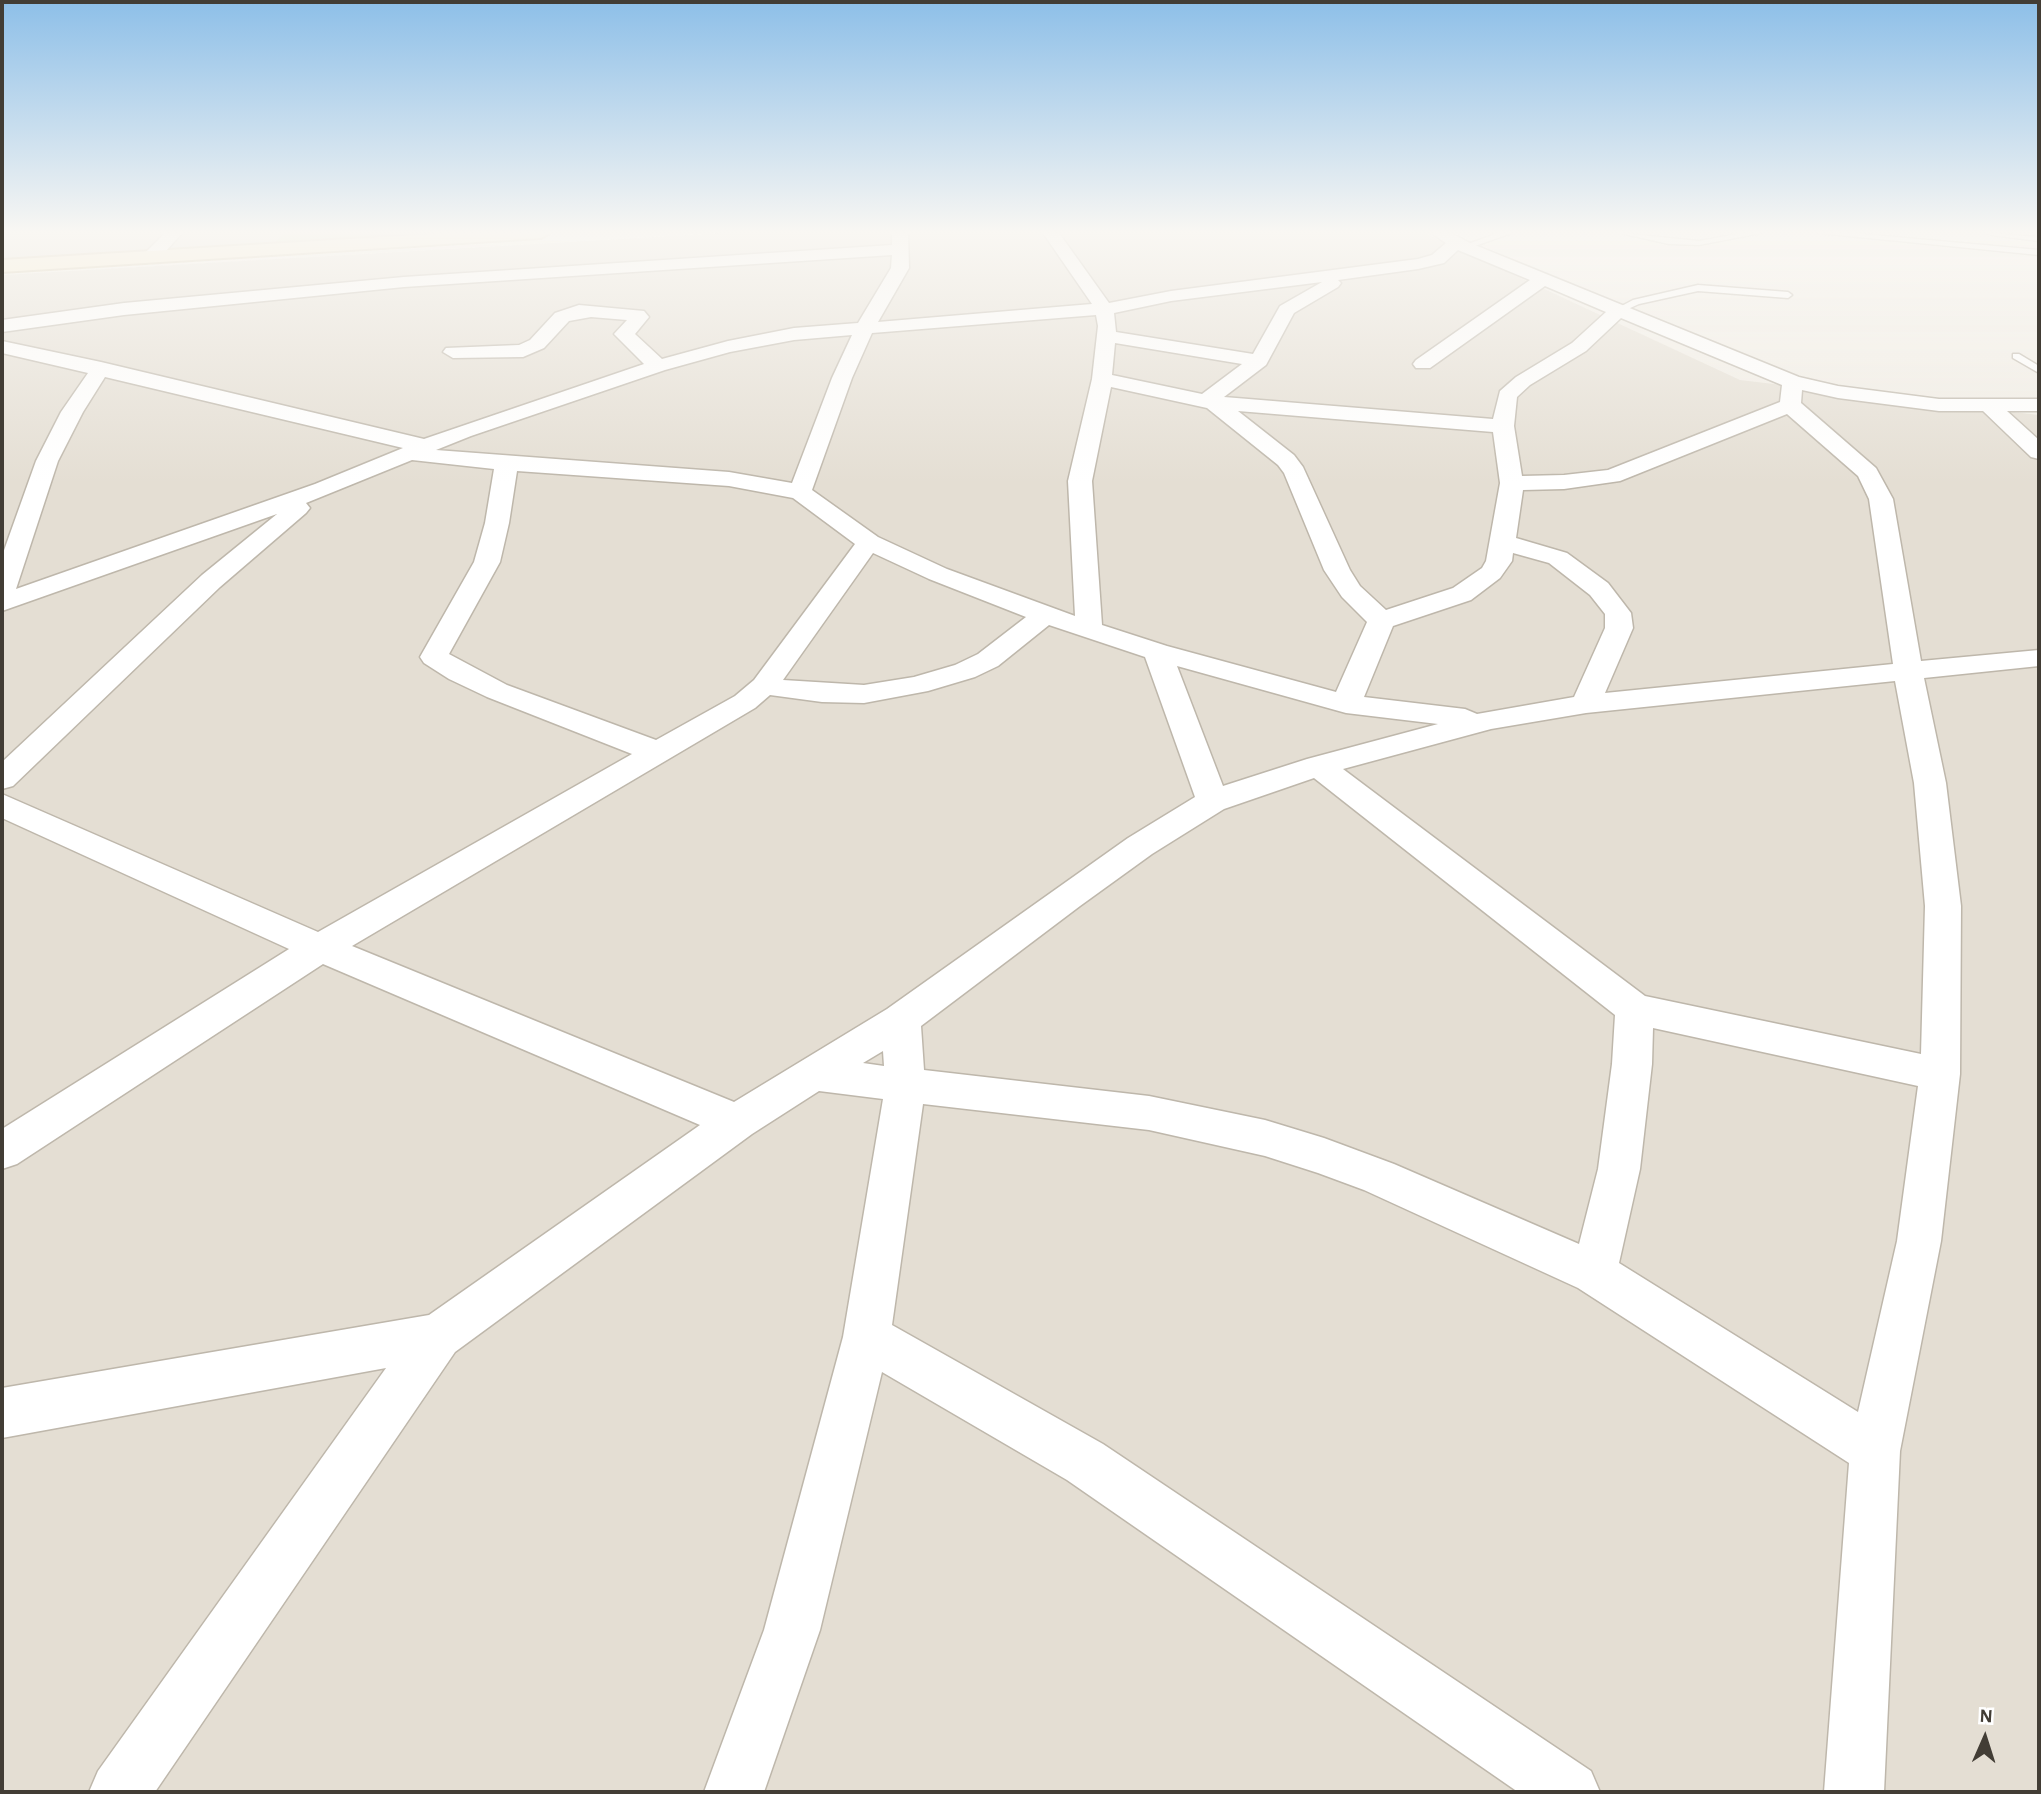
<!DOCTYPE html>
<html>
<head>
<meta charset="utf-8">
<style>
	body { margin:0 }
	#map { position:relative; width:2041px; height:1794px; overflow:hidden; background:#f1ede5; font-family:"Alegreya Sans",sans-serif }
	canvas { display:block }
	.frame { position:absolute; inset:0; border:4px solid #423d35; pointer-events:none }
	.north { position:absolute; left:1950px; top:1703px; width:70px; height:70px; -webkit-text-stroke:5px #fff; paint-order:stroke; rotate:3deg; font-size:19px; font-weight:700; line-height:28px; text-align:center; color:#423d35 }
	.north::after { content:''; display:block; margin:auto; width:24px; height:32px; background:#423d35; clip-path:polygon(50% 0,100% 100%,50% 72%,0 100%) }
</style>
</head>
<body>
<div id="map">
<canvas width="2041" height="1794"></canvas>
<div class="frame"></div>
<div class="north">N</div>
</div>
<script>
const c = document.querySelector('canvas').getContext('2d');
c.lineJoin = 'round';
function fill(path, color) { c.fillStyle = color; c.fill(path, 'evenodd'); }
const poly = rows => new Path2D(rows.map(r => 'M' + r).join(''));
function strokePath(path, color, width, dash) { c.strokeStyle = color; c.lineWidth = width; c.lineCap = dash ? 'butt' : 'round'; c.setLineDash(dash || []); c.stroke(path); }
fill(poly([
	[2,233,442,233,2,262],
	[722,233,1424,233,1740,380,2039,415,2039,1792,2,1792,2,275]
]), '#e4ded3');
fill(poly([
	[284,233,442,233,275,243]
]), '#cde2b0');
const lane = poly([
	[1498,233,1511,233,1467,249,1460,247,1498,233],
	[1620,233,1699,241,1742,233,1761,233,1699,245,1669,244,1620,233],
	[1818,233,1851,233,2039,250,2039,255,1818,233],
	[1987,233,2039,237,2039,241,1991,235,1987,233],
	[1698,285,1788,292,1792,295,1788,298,1698,291,1639,304,1619,313,1614,310,1633,300,1698,285],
	[2013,354,2019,354,2039,366,2039,373,2013,358,2013,354]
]);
const street = poly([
	[165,233,182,233,157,261,145,261,143,257,145,253,165,233],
	[892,233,908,233,909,268,878,322,1092,304,1043,233,1059,233,1109,303,1171,291,1418,259,1432,255,1446,243,1431,233,1451,233,1470,243,1799,377,1838,386,1939,399,2039,399,2039,411,2007,411,2039,440,2039,459,2031,457,1983,411,1939,411,1838,398,1802,390,1801,403,1876,468,1893,499,1921,661,2039,650,2039,666,1924,678,1946,783,1961,906,1960,1074,1941,1241,1900,1451,1884,1792,1824,1792,1849,1463,1578,1288,1364,1190,1318,1173,1265,1156,1149,1130,923,1104,892,1325,1103,1444,1591,1771,1600,1792,1518,1792,1067,1480,882,1372,820,1630,764,1792,704,1792,764,1630,843,1337,883,1099,819,1091,752,1134,455,1352,155,1792,89,1792,98,1771,386,1368,2,1438,2,1388,429,1315,700,1125,323,964,17,1164,2,1169,2,1129,289,949,2,818,2,794,318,932,632,754,487,697,449,679,424,663,420,657,474,562,485,523,494,469,412,460,306,503,310,508,306,513,220,587,13,786,2,789,2,762,202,575,277,514,2,611,2,556,36,461,61,412,88,373,2,353,2,341,101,362,424,439,644,364,614,334,627,320,591,317,569,321,544,348,523,357,453,358,443,352,446,348,519,345,530,340,555,313,579,305,644,311,649,317,635,334,662,359,728,341,794,328,858,323,891,268,892,255,404,287,124,315,2,332,2,320,124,303,404,277,892,245,892,233],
	[1458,250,1530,280,1416,360,1413,364,1416,368,1430,368,1545,286,1606,312,1572,343,1516,377,1500,391,1493,419,1224,397,1266,365,1294,313,1338,287,1341,283,1338,280,1418,269,1444,263,1458,250],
	[1322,282,1280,306,1253,354,1116,332,1114,313,1171,301,1322,282],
	[1096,315,1098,326,1092,379,1068,481,1075,616,947,569,878,537,812,490,852,378,872,333,1096,315],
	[1621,318,1782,385,1780,402,1608,470,1564,475,1522,476,1514,426,1517,397,1530,385,1586,351,1621,318],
	[852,335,832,378,792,483,729,472,436,450,471,436,665,370,730,352,794,340,852,335],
	[1115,343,1242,364,1202,394,1112,375,1115,343],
	[105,377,403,448,315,484,16,589,58,461,83,412,105,377],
	[1111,387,1207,408,1278,465,1284,473,1324,570,1342,597,1367,622,1336,692,1167,646,1102,625,1092,481,1111,387],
	[1238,411,1493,432,1500,483,1486,561,1482,568,1453,588,1386,610,1360,586,1350,570,1303,467,1294,455,1238,411],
	[1787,414,1858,476,1869,499,1893,664,1605,693,1633,628,1631,613,1608,583,1567,553,1516,538,1523,490,1564,489,1620,481,1787,414],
	[517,471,729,486,793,498,855,544,754,680,735,696,656,740,507,685,449,654,500,562,509,523,517,471],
	[873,553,929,579,1026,617,978,654,955,665,914,677,864,685,783,680,873,553],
	[1513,553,1549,563,1590,595,1605,614,1605,628,1574,697,1477,714,1465,709,1364,697,1393,626,1471,600,1500,578,1512,561,1513,553],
	[1049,625,1145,657,1195,797,1128,838,887,1009,734,1102,352,946,755,708,770,695,822,702,864,703,928,691,975,677,998,666,1049,625],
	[1177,666,1346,713,1438,724,1307,759,1223,786,1177,666],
	[1895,681,1914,783,1925,906,1921,1054,1645,996,1343,769,1491,729,1586,713,1895,681],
	[1314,778,1615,1015,1612,1064,1598,1169,1579,1244,1394,1164,1324,1138,1265,1120,1149,1096,924,1070,921,1026,1080,906,1152,854,1224,809,1314,778],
	[1653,1028,1918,1086,1897,1241,1858,1412,1619,1263,1640,1169,1652,1064,1653,1028],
	[883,1051,884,1066,863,1063,883,1051]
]);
const secondary = poly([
	[449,233,550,233,541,238,2,272,2,260,449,233]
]);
strokePath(lane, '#beb7ab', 3);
strokePath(street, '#beb7ab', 3);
strokePath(secondary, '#cdbd98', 4);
fill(lane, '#fff');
fill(street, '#fff');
fill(secondary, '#f9ebc6');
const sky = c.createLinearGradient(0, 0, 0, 484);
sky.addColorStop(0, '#8dbfe8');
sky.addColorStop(0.48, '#f9f7f3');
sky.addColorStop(1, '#f9f7f300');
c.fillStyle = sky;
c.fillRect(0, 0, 2041, 484);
</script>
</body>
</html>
